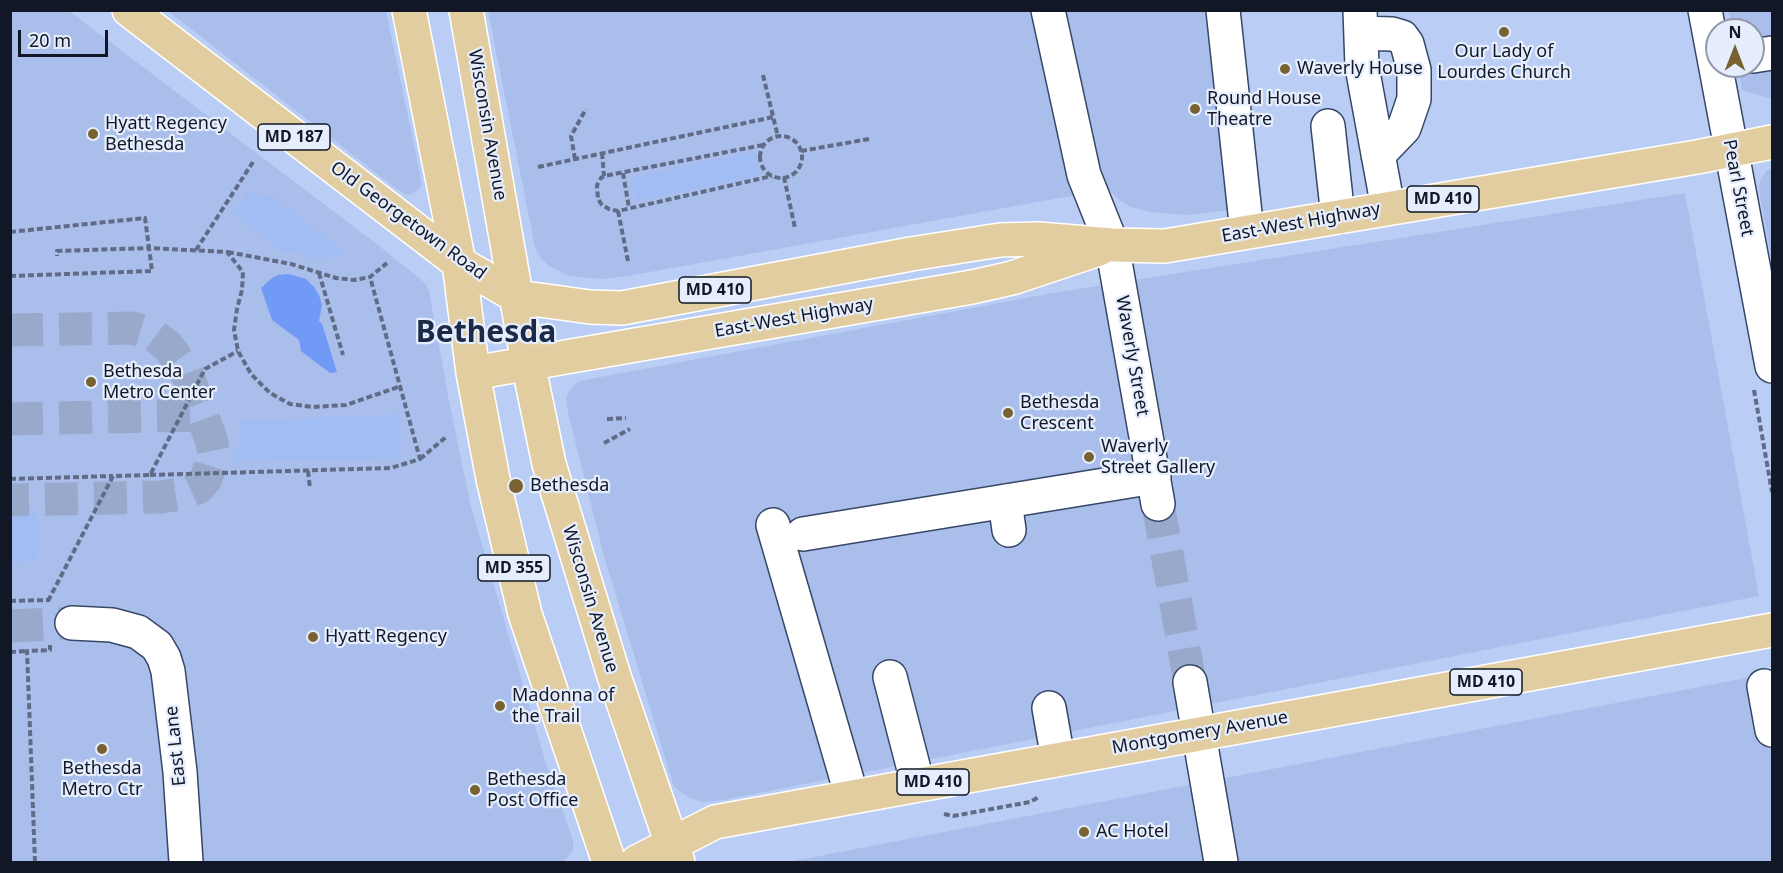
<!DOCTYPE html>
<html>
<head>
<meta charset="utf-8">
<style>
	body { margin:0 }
	#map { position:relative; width:1783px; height:873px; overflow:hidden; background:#bacdf5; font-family:"Noto Sans",sans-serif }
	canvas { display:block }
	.frame { position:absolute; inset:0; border:12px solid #111725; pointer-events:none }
	.north { position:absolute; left:1705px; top:18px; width:60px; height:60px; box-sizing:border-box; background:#e6eefe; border:2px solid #9198a7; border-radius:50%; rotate:0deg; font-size:16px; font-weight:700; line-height:24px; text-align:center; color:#111725 }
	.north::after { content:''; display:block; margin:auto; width:21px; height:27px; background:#786232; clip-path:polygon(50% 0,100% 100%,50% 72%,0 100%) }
	.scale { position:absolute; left:18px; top:30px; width:90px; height:27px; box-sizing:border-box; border:3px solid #111725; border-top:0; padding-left:8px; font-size:18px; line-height:21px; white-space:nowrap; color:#111725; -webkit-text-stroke:4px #e6eefe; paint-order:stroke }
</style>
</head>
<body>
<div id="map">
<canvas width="1783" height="873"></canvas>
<div class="frame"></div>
<div class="north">N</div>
<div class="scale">20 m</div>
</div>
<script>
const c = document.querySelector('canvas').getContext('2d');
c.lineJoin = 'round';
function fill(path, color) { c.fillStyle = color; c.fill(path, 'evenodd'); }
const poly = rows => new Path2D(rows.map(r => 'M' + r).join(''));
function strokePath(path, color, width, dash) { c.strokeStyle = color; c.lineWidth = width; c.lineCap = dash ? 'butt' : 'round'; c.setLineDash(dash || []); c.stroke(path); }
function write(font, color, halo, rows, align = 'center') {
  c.font = font + ' "Noto Sans",sans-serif'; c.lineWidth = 4.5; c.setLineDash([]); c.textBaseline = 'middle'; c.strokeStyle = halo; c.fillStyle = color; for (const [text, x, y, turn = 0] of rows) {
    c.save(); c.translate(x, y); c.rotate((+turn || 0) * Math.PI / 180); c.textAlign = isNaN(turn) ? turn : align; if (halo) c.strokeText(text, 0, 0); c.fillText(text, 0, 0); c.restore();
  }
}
fill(poly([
	[10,11,69,11,374,242,425,283,429,291,450,406,471,507,547,767,573,840,573,851,563,862,11,862],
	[168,11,386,11,421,179,421,185,419,189,410,195,405,194,394,187],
	[488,11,1209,11,1237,209,1188,215,1151,212,1130,207,1118,199,1109,189,628,276,601,279,569,276,549,266,540,257,535,247],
	[1729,11,1772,11,1772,99,1742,90,1738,66,1753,66,1753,30,1732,30],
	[1772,169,1772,264,1759,189,1760,181,1766,171],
	[1685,193,1759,596,718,801,702,802,688,797,674,787,604,556,568,413,566,398,572,387,579,381,1053,293],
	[1772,673,1772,862,788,862]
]), '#a9beeb');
fill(poly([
	[757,151,756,161,762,175,636,201,631,178],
	[247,192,255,192,263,196,271,195,344,251,340,257,307,258,298,251,283,252,233,213],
	[400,414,401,458,234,462,234,450,240,450,240,421],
	[11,508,33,508,39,530,37,561,11,562]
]), '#a2bcf4');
fill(poly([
	[289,274,306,279,314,287,319,295,322,305,319,321,322,324,337,372,330,373,301,351,299,340,272,320,261,288,272,278,278,275]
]), '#719af6');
strokePath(poly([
	[10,330,132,328,152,334,168,346,187,373,211,439,214,453,206,479,199,487,186,493,161,497,10,500],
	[10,419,202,415],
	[1158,504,1190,682],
	[10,626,72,623]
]), '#98a9cb', 33, [33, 16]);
const minor = poly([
	[1048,10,1084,175,1112,245,1158,504],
	[1223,10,1247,232],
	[1360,10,1362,67,1388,208],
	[1705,10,1772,366],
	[1361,33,1392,34,1402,37,1407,44,1414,70,1414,99,1404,128,1378,155],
	[1753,56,1772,53],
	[1328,126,1338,217],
	[1005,501,1009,530],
	[773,525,852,797],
	[803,534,1154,477],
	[72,623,112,625,138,632,157,646,164,658,168,671,180,772,186,862],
	[890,677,918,785],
	[1190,682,1221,862],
	[1764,686,1772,730],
	[1049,708,1058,759]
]);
const major = poly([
	[129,10,459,263,518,297,590,307,622,308,911,254,1000,240,1038,239,1112,245,1165,246,1697,157,1772,142],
	[409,10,459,263,473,373,493,479,525,614,609,862],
	[466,10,528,363,549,464,614,676,678,862],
	[473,373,972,287,1012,278,1099,249],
	[637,862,715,822,1772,630]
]);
strokePath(minor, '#374767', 36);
strokePath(major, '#fff', 36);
strokePath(poly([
	[763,75,778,137],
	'760 157a21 21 0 1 1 42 0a21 21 0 1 1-42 0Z',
	[763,145,604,176,601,178,597,185,598,199,602,205,609,209,618,211,772,176],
	[801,151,869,139],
	[602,153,604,176],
	[575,159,571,136,586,109],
	[538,167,773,117],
	[623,173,629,208],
	[784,177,795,228],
	[618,211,628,261],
	[10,232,145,218,149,248,227,252,243,272,242,290,237,309,234,330,238,351,251,374,270,393,290,404,313,407,346,405,401,386],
	[196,250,253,162],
	[228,252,291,264,336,278,354,280,370,277,387,263],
	[319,273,343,355],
	[10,276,152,271,149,248,57,251,57,256],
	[1754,390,1772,492],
	[607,419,626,418],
	[604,443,630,429],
	[420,459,446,437],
	[308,471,310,488],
	[150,475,391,468,420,459,370,277],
	[10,479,112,476],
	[10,601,48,600],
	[48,601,113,476,150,475,205,369,238,351],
	[10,652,27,651],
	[944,814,953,816,1030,802,1039,797],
	[35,862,27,651,50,650,50,645]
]), '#606c86', 4, [6, 3]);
strokePath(minor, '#fff', 33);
strokePath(major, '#e2cda0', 33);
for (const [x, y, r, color] of [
	[1504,32,6,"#786232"],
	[1285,69,6,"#786232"],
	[1195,109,6,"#786232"],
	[93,134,6,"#786232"],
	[91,382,6,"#786232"],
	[1008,413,6,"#786232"],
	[1089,457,6,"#786232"],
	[516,486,8,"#786232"],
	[313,637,6,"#786232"],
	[500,706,6,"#786232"],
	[102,749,6,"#786232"],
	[475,790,6,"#786232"],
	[1084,832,6,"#786232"]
]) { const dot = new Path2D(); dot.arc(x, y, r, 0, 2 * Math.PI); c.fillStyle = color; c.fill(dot); strokePath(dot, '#e6eefe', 2); }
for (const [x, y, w] of [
	[294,137,72],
	[1443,199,72],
	[715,290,72],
	[514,568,72],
	[1486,682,72],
	[933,782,72]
]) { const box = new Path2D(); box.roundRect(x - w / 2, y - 13, w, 26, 4.5); c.fillStyle = '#e6eefe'; c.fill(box); strokePath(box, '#111725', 1.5); }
write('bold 16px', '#111725', null, [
	["MD 187",294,137],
	["MD 410",1443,199],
	["MD 410",715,290],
	["MD 355",514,568],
	["MD 410",1486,682],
	["MD 410",933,782]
]);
write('18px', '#111725', '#e6eefe', [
	["Our Lady of",1504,52,"center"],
	["Lourdes Church",1504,73,"center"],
	["Waverly House",1297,69],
	["Round House",1207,99],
	["Theatre",1207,120],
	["Hyatt Regency",105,124],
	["Bethesda",105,145],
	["Bethesda",103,372],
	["Metro Center",103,393],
	["Bethesda",1020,403],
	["Crescent",1020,424],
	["Waverly",1101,447],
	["Street Gallery",1101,468],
	["Bethesda",530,486],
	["Hyatt Regency",325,637],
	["Madonna of",512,696],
	["the Trail",512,717],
	["Bethesda",102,769,"center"],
	["Metro Ctr",102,790,"center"],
	["Bethesda",487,780],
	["Post Office",487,801],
	["AC Hotel",1096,832]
], 'left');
write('18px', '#111725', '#e6eefe', [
	["Wisconsin Avenue",487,125,80],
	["Pearl Street",1738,188,79],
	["Old Georgetown Road",408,221,36],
	["East-West Highway",1301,223,-10],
	["East-West Highway",794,318,-10],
	["Waverly Street",1132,356,80],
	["Wisconsin Avenue",590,599,73],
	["Montgomery Avenue",1200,733,-10],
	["East Lane",176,746,-96]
]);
write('bold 30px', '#1c2a48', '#e6eefe', [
	["Bethesda",486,333]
]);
</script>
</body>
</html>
